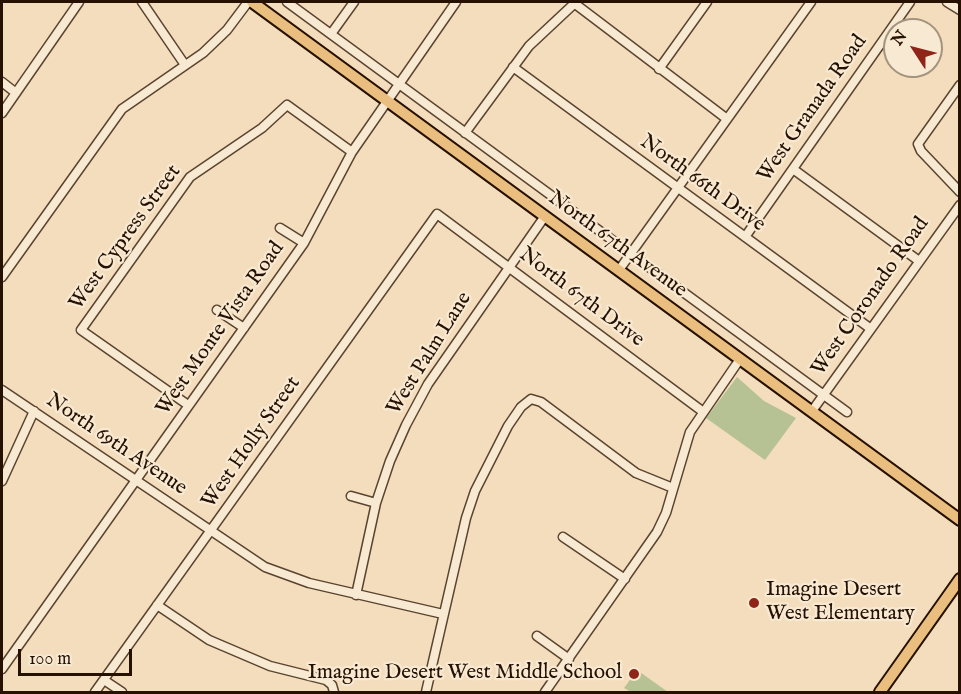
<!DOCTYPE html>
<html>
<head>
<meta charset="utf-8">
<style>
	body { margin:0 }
	#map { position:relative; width:961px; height:694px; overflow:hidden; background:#f4ddbc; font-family:"IM FELL English",serif }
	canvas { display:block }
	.frame { position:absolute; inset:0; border:3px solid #261100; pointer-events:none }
	.north { position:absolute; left:883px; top:18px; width:60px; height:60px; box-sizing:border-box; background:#f8e9d3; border:2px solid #a4937f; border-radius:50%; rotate:306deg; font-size:16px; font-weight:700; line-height:24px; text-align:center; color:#261100 }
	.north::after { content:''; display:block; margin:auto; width:21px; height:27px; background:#8f2418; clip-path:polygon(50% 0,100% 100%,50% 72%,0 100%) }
	.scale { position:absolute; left:18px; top:649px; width:114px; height:27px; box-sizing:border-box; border:3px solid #261100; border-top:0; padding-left:8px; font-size:18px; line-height:21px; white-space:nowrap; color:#261100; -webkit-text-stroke:4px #f8e9d3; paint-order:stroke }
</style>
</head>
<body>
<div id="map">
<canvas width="961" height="694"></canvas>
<div class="frame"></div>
<div class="north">N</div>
<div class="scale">100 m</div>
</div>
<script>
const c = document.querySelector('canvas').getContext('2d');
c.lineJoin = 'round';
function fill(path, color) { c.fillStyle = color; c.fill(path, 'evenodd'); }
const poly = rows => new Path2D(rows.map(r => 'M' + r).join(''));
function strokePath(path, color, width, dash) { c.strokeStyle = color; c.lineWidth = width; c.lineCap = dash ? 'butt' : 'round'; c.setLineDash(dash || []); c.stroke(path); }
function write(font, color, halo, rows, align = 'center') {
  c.font = font + ' "IM FELL English",serif'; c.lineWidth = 4.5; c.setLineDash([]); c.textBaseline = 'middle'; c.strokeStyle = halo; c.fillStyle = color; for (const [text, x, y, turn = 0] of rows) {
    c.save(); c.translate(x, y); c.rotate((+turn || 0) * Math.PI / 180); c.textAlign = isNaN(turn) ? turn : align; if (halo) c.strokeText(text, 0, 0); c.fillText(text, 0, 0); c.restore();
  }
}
fill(poly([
	[737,377,764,401,796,418,765,460,706,418],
	[637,670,668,692,631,692,624,688]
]), '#b7c294');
const minor = poly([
	[142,2,185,65],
	[287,2,847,412],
	[947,2,960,10],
	[574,3,727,119],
	[331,34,354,2],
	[513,67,871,329],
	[659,69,707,2],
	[2,82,16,93],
	[960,85,918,144,921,151,960,192],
	[2,113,79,2],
	[465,133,529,46,576,2],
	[793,169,919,261],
	[280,228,304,243],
	[745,237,910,2],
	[619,270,811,2],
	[2,277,122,109,203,53,227,30,248,2],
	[217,310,244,328],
	[2,390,265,567,309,583,443,614],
	[188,405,81,330,190,177,262,128,287,105,352,152],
	[812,411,960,205],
	[2,481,34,411],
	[351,496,376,503],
	[563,537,625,579],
	[356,595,376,503,390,461,406,425,428,384,545,216],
	[157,605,209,640,270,666,326,680,332,685,334,692],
	[537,636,569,659],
	[2,669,304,243,352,152,456,2],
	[104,680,122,692],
	[95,692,437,214,702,411],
	[426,692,466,518,475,491,508,426,521,407,531,399,541,402,636,473,673,488],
	[545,692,657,532,666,513,690,432,740,359]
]);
const major = poly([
	[252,2,960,520],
	[880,692,960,579]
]);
strokePath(minor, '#5a442f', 11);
strokePath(major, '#261100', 14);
strokePath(minor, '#f8e9d3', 8);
strokePath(major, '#eabe7e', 10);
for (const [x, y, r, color] of [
	[754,603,6,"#8f2418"],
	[634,674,6,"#8f2418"]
]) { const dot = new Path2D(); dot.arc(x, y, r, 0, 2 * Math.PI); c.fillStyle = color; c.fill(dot); strokePath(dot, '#f8e9d3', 2); }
write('21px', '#261100', '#f8e9d3', [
	["West Granada Road",813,109,-55],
	["North 66th Drive",702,184,36],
	["West Cypress Street",126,238,-54],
	["North 67th Avenue",617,245,36],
	["West Coronado Road",871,297,-55],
	["North 67th Drive",581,298,37],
	["West Monte Vista Road",221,329,-55],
	["West Palm Lane",430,354,-58],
	["West Holly Street",252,443,-55],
	["North 69th Avenue",116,445,34]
]);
write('21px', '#261100', '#f8e9d3', [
	["Imagine Desert",766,591],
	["West Elementary",766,615],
	["Imagine Desert West Middle School",622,674,"right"]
], 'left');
</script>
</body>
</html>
